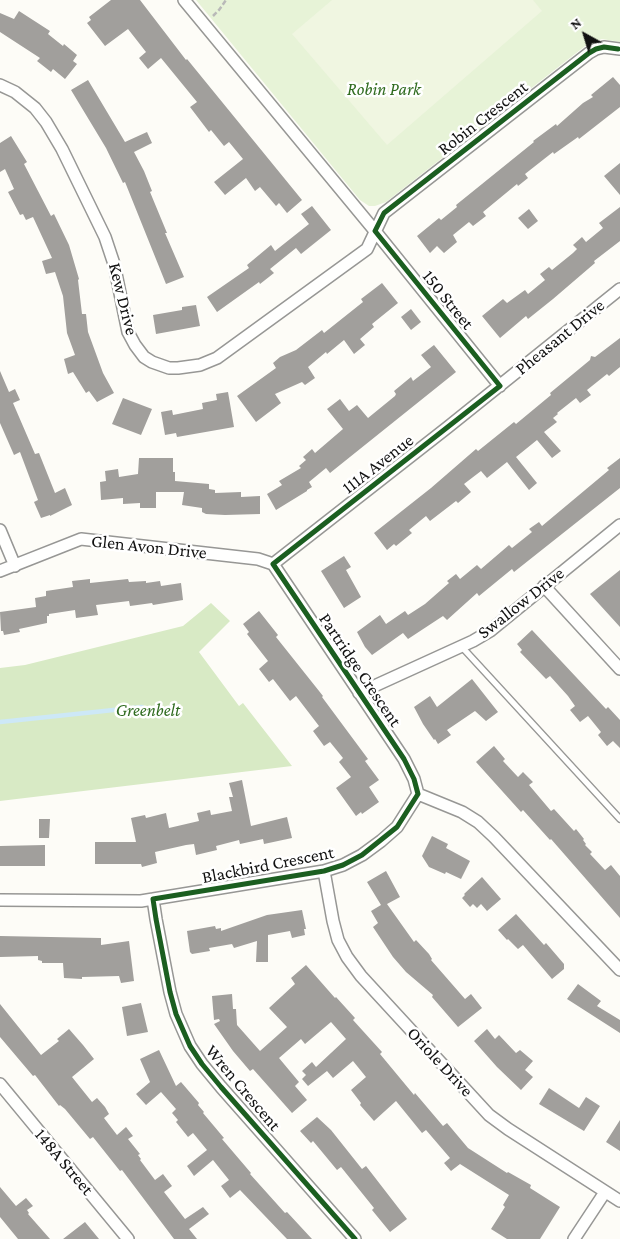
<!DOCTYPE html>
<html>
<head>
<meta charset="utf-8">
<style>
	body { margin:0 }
	#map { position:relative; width:620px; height:1239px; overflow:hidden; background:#fdfcf7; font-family:"Crimson Pro",serif }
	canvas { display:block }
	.north { position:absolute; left:560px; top:10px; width:50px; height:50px; -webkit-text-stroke:4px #fff; paint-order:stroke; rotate:321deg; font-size:14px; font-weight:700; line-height:20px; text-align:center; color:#111 }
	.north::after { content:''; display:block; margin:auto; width:18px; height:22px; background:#111; clip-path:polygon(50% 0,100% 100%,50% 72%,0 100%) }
</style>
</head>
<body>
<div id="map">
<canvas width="620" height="1239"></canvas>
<div class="north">N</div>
</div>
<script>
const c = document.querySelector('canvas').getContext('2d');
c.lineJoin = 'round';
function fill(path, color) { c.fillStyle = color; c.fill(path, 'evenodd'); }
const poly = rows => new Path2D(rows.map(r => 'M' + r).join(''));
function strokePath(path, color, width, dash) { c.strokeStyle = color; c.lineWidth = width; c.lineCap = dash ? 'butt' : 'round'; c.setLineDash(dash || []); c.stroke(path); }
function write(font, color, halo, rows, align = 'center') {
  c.font = font + ' "Crimson Pro",serif'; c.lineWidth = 5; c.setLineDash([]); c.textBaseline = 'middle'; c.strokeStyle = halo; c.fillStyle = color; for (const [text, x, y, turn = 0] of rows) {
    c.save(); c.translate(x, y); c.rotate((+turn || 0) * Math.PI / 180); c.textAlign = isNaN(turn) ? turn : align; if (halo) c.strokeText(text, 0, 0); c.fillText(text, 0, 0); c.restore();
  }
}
fill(poly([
	[196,0,620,0,620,42,602,39,589,43,386,202,375,206,369,206,360,200]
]), '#e7f3d7');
fill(poly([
	[211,603,230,621,199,652,239,706,243,703,292,766,0,801,0,668,25,665,183,626]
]), '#d8eac5');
fill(poly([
	[332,0,533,0,542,11,387,145,292,34]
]), '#f0f6e1');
strokePath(poly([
	[0,722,142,707]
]), '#cde8f7', 4.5);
fill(poly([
	[111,0,140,0,186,60,187,59,302,200,287,213,279,203,276,206,260,187,255,191,246,178,225,195,214,182,243,159,229,142,224,146,211,130,209,132,190,107,197,102,161,58,148,69,139,58,146,52,128,29,105,46,87,23,91,20,89,17],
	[19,11,50,31,48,34,63,46,64,44,77,55,73,61,77,64,65,79,53,69,51,72,37,61,40,58,0,32,0,13,14,19],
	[613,77,620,85,620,107,579,139,578,137,554,154,553,152,525,174,528,178,518,186,517,184,483,212,486,216,473,226,469,222,453,235,457,242,444,253,437,246,430,253,417,236,439,218,441,220,457,207,456,205,534,142,533,141,556,124,557,126,583,103,593,97,591,95],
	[88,80,125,142,147,132,152,143,134,152,144,171,152,191,150,192,167,233,165,233,184,277,166,284,125,182,123,183,106,148,71,90],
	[11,136,27,162,24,164,51,216,54,214,69,245,79,279,78,280,82,314,86,314,88,332,103,373,114,393,97,402,89,391,86,393,73,372,68,374,64,359,75,355,67,333,63,296,55,272,46,274,42,261,52,258,33,217,26,220,23,214,20,215,8,192,14,189,5,169,0,172,0,143],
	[620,163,620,195,604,176],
	[312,206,331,230,301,254,296,248,270,269,274,273,260,284,259,282,217,312,207,297,249,268,247,265,271,245,275,251,309,224,301,214],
	[620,207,620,241,594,261,595,263,553,299,528,319,526,316,500,338,482,316,503,299,507,303,525,290,528,294,545,280,540,274,549,267,552,270,573,253,577,249,573,245,582,237,586,242,603,228,599,223],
	[529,209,538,221,528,229,518,218],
	[382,283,398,303,372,324,374,327,360,339,365,345,354,354,344,340,327,354,326,352,308,367,315,378,305,385,302,382,275,394,281,403,256,422,237,396,276,368,273,363,280,357,296,350,322,330,324,333,363,302,361,299],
	[196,305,200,326,156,334,153,315,182,310,182,307],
	[411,309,421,322,411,330,401,317],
	[620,338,620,367,609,376,607,374,587,390,591,395,580,403,576,398,557,413,558,414,553,418,557,422,544,432,561,451,552,458,537,440,516,457,537,483,529,490,507,462,487,478,481,471,464,484,471,492,458,503,456,501,430,521,426,516,409,530,412,533,396,546,394,544,387,550,374,533,431,488,476,449,478,451,514,422,516,424,551,395,550,393,590,360,591,356,595,357],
	[434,345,456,372,330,473,326,468,309,482,312,487,307,490,307,491,276,510,267,494,282,485,279,481,301,468,299,466,306,460,303,457,312,449,315,453,343,429,327,409,340,399,349,411,357,405,368,418,395,396,396,394,394,391,411,377,413,381,431,367,421,355],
	[0,371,9,392,15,389,20,400,13,403,35,454,39,453,55,493,65,488,72,505,50,516,50,515,41,518,34,502,38,500,20,452,14,455,0,423],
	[228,392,234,427,177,437,176,433,165,435,161,412,172,410,173,415,203,409,202,403,217,400,216,394],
	[123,398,152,409,141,435,112,424],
	[139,458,173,458,173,472,175,472,175,481,209,484,209,489,215,490,215,493,241,492,241,497,260,496,260,514,225,515,206,514,202,512,202,508,182,505,184,492,156,492,156,508,140,508,140,503,123,504,123,498,101,500,100,482,106,481,105,471,118,469,119,477,138,474],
	[620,458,620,488,514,572,512,569,479,596,477,593,447,620,443,616,408,639,403,633,372,655,365,647,357,632,380,615,386,624,405,611,408,615,425,604,449,583,447,581,456,574,460,579,477,565,481,569,509,545,512,548,532,532,529,529,539,522,542,526,609,470,607,468],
	[344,556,351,567,346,570,361,597,344,608,321,571],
	[620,570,620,627,590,594],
	[90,579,90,583,128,579,129,582,146,581,146,583,160,581,161,586,181,583,183,600,153,605,152,603,130,606,129,601,96,605,98,615,76,618,75,610,49,614,49,616,47,616,47,623,19,629,20,632,4,635,3,631,1,631,0,612,36,607,35,598,46,596,46,591,73,587,72,581],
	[259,611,278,635,276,637,323,696,322,697,368,759,365,761,379,780,369,787,379,802,362,814,361,812,356,816,336,788,351,777,339,762,343,758,330,742,324,746,313,731,319,726,296,696,290,701,273,679,269,682,259,669,268,661,247,634,249,632,243,624],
	[532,630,606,709,608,707,620,720,620,748,613,741,607,746,598,735,601,732,588,716,580,722,570,710,575,706,568,696,550,676,546,679,520,652,522,650,517,644],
	[472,679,498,712,486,721,475,711,447,730,451,735,438,744,435,739,434,740,423,724,414,707,430,696,437,707],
	[494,746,505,759,503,761,518,777,523,772,533,782,529,785,551,811,554,809,574,831,576,829,584,839,583,840,586,844,585,845,592,852,590,854,605,870,611,865,620,876,620,918,551,839,550,840,523,810,521,812,476,762],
	[242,780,251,826,287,817,292,838,264,844,263,839,240,844,239,840,216,846,217,850,196,855,194,844,186,845,155,852,157,863,142,867,141,864,95,864,95,842,136,842,131,818,145,815,146,818,166,813,169,828,199,821,197,813,210,810,211,815,232,811,229,797,233,797,229,783],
	[39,819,50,819,49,838,39,838],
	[432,836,448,844,446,848,470,861,461,879,446,872,445,874,429,867,422,856],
	[45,845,45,866,0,866,0,846],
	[386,871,400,897,387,904,414,942,416,940,429,954,432,959,431,960,465,999,471,994,482,1008,458,1027,432,997,433,995,406,972,393,957,373,927,378,923,371,911,381,905,367,882],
	[482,877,501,899,487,911,481,904,477,908,473,904,470,907,462,898,465,895,464,894],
	[302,910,306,929,304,929,305,935,292,938,290,931,268,935,268,962,256,962,257,941,234,948,232,944,209,948,210,951,192,954,190,952,187,931,215,926,216,929,221,928,221,931,267,915],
	[516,914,544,945,546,943,564,964,564,969,552,979,523,945,518,949,508,939,507,940,498,930],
	[0,936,101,938,101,945,129,941,134,981,121,983,119,976,82,977,82,979,64,978,63,963,42,963,42,961,38,960,38,956,0,957],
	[306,965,335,998,336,997,355,1018,353,1020,382,1052,380,1054,414,1095,415,1093,443,1126,447,1123,468,1148,507,1173,508,1172,531,1185,530,1188,560,1207,540,1239,507,1239,491,1229,505,1207,503,1205,509,1195,460,1164,451,1171,444,1163,450,1158,426,1130,422,1133,396,1101,374,1121,360,1105,361,1103,351,1090,366,1077,353,1061,333,1078,327,1071,308,1086,302,1079,306,1075,302,1071,312,1062,316,1067,346,1039,331,1022,305,1044,301,1039,279,1058,299,1082,295,1086,307,1100,292,1113,253,1069,250,1071,233,1051,214,1024,220,1021,219,1019,214,1020,212,996,232,994,233,1009,236,1009,237,1025,260,1051,287,1027,269,1008,295,984,291,978],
	[578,984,601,1001,597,1006,620,1020,620,1033,567,999],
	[141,1003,148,1032,127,1036,122,1007],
	[0,1004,41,1055,59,1041,57,1039,69,1029,83,1045,94,1059,72,1077,92,1102,97,1098,105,1107,109,1114,104,1118,117,1135,126,1127,133,1136,128,1139,140,1154,138,1155,141,1159,140,1160,155,1180,163,1174,172,1186,164,1192,185,1219,203,1207,209,1214,189,1229,197,1239,174,1239,122,1170,120,1171,93,1137,90,1139,65,1109,60,1105,59,1106,35,1075,33,1076,0,1037],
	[487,1029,495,1039,499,1035,516,1053,520,1050,533,1061,525,1070,533,1077,521,1090,497,1067,474,1041],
	[159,1050,176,1086,181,1082,199,1103,198,1105,204,1112,203,1113,224,1138,222,1139,251,1173,250,1174,285,1213,287,1212,312,1239,287,1239,240,1190,230,1198,221,1186,229,1180,213,1160,194,1176,187,1166,207,1150,193,1133,188,1137,176,1122,178,1120,172,1113,176,1109,161,1092,146,1105,136,1094,150,1082,140,1059],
	[549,1088,579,1108,586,1097,600,1106,584,1131,539,1104],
	[317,1117,331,1130,362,1169,366,1166,407,1219,390,1232,372,1210,374,1208,341,1167,337,1170,313,1141,311,1143,300,1131],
	[620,1120,620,1151,606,1142],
	[0,1187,16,1206,26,1198,33,1206,27,1210,29,1213,28,1214,50,1239,18,1239,0,1217],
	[85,1222,99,1239,63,1239]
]), '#a19f9c');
const lane = poly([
	[461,646,620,819]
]);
const street = poly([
	[184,0,375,231,500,386],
	[0,85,15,92,35,108,46,122,62,149,105,237,114,264,128,332,135,345,144,357,152,362,169,368,178,368,200,365,217,358,367,249,384,213,589,53,596,49,604,47,620,49],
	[0,530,15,566],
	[273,564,448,427,620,289],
	[273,564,404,759,414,779,418,794],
	[0,571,81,539,258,559,273,564],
	[544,586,620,669],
	[359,693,473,641,490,631,620,525],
	[418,794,462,812,478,822,494,837,620,970],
	[324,871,333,921,338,940,347,957,361,976,489,1115,508,1129,620,1201],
	[153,899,156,919,170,992,176,1014,190,1046,202,1064,221,1087,355,1239],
	[0,900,141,901,324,871,343,865,362,855,381,841,397,827,418,794],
	[0,1084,128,1239],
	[574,1239,605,1192]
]);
strokePath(lane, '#979795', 8);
strokePath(street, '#979795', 14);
strokePath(poly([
	[213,16,219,10,226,0]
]), '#b9b9b8', 2.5, [5, 2.5]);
strokePath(lane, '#fffffe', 5.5);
strokePath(street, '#fffffe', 11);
strokePath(poly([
	[355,1239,221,1087,202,1064,190,1046,176,1014,170,992,156,919,153,899,324,871,343,865,362,855,397,827,418,794,414,779,404,759,273,564,500,386,375,231,384,213,589,53,596,49,604,47,618,49]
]), '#1b5e20', 5);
write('italic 18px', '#2f6b1f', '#fff', [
	["Robin Park",384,89],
	["Greenbelt",148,710]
]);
write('18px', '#111', '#fff', [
	["Robin Crescent",483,118,-38],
	["Kew Drive",123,299,76],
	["150 Street",448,300,51],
	["Pheasant Drive",560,337,-39],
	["111A Avenue",378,464,-38],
	["Glen Avon Drive",149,547,6],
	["Swallow Drive",521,603,-38],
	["Partridge Crescent",360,670,56],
	["Blackbird Crescent",268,865,-11],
	["Oriole Drive",440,1062,47],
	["Wren Crescent",243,1088,50],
	["148A Street",64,1162,50]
]);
</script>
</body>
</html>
